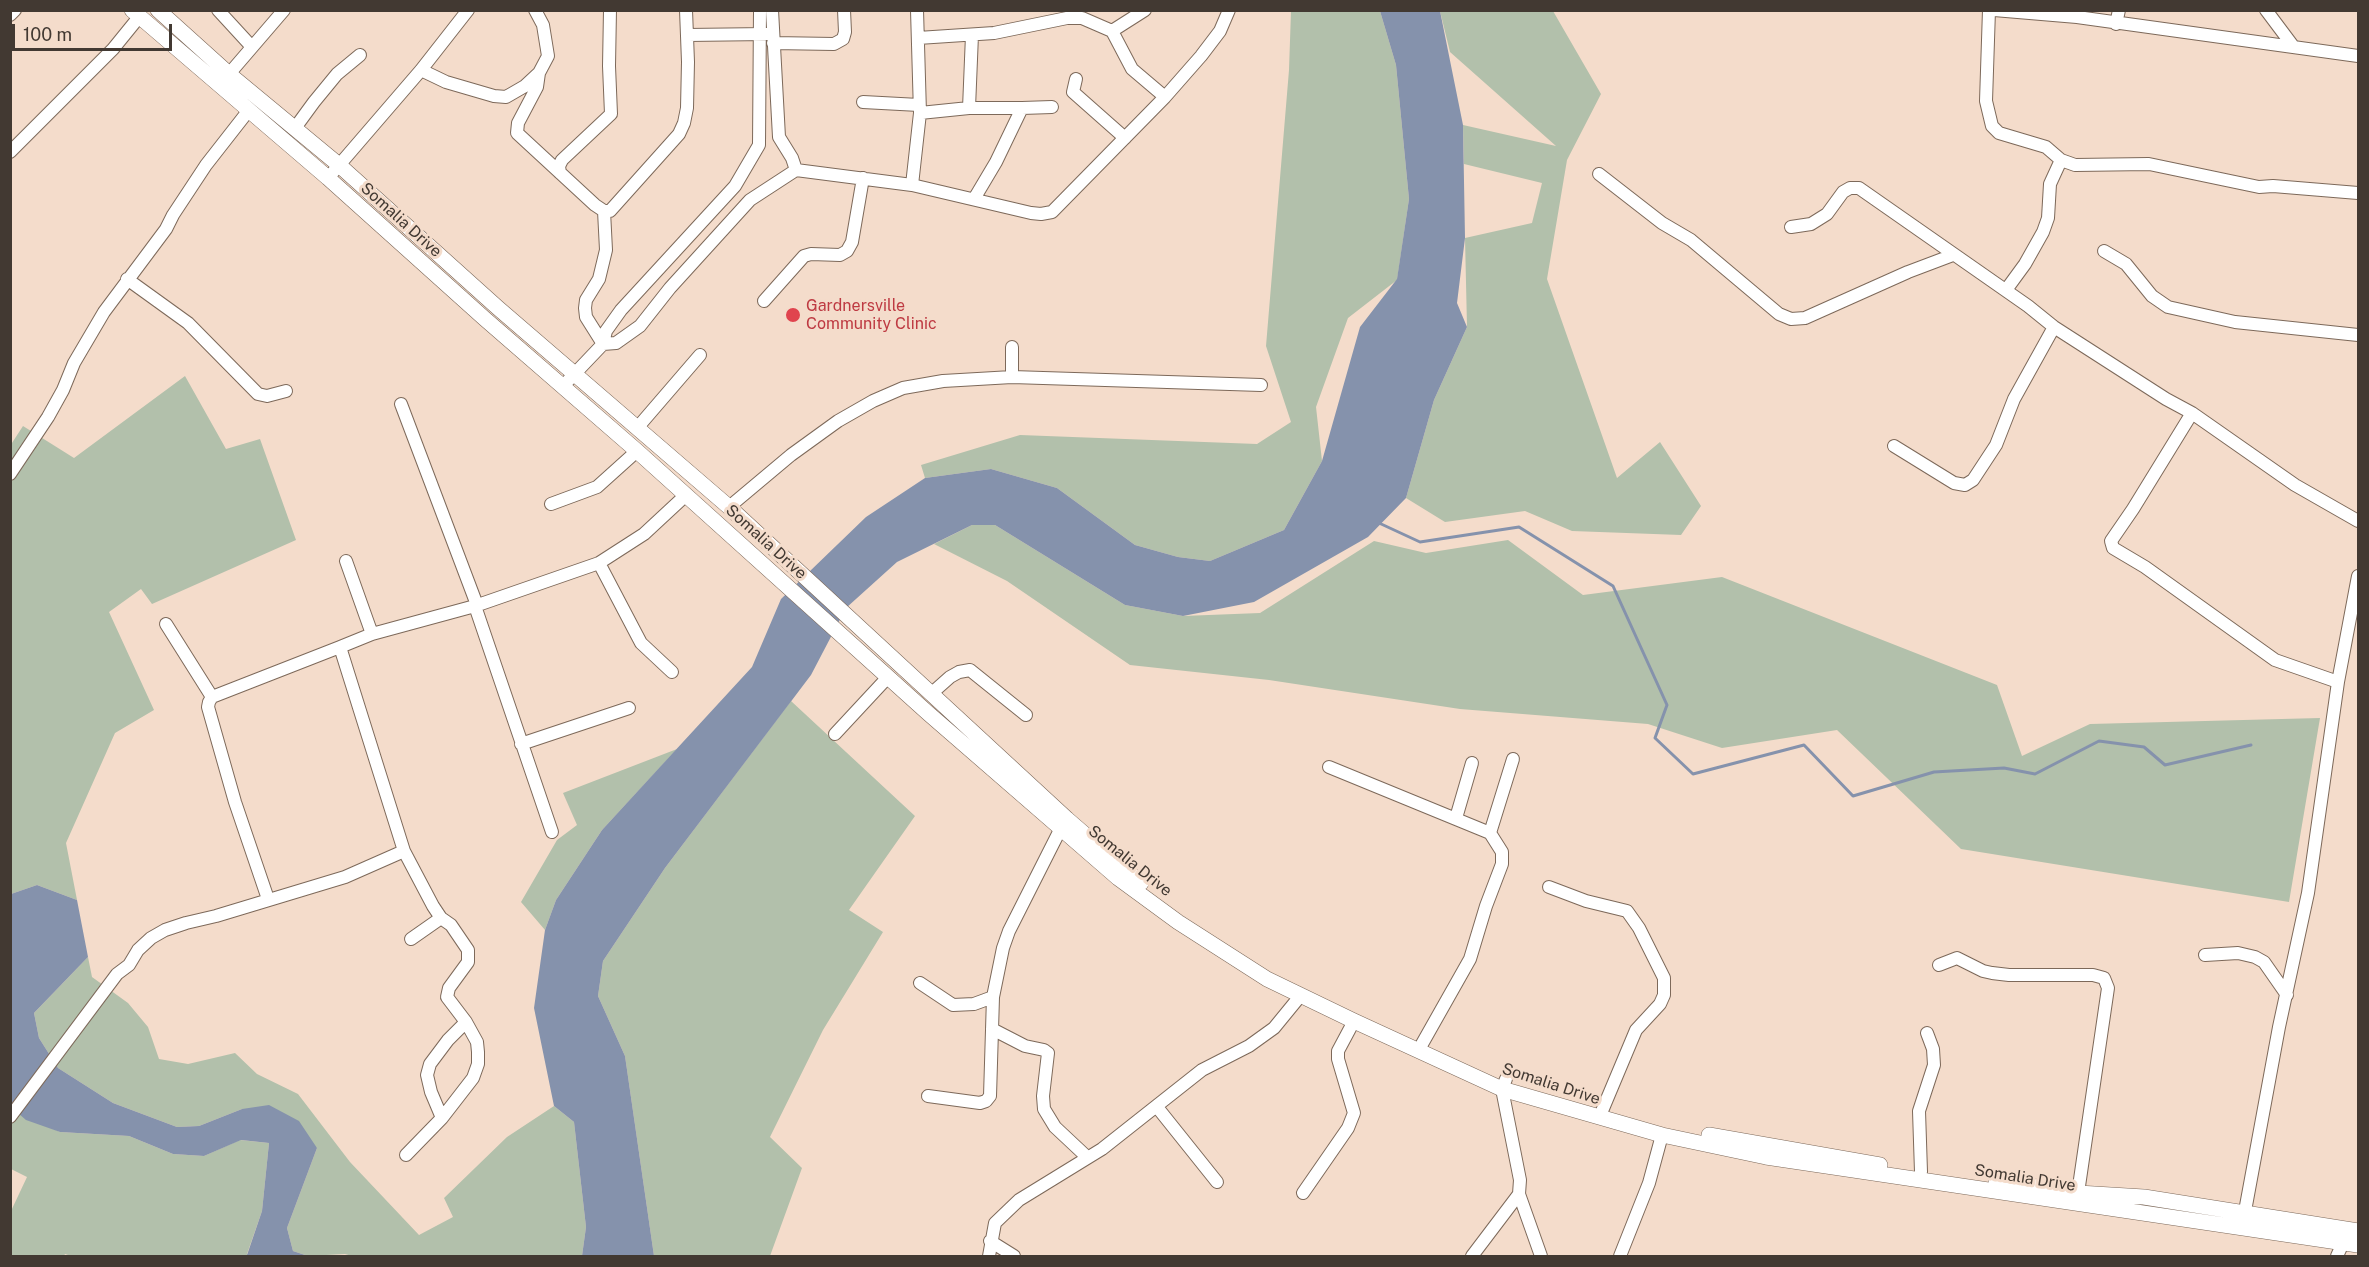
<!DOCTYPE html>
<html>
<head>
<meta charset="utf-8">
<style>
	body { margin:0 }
	#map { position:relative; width:2369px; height:1267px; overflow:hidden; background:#f4dccb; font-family:"Public Sans",sans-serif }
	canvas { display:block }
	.frame { position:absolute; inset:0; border:12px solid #423932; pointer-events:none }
	.scale { position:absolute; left:12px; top:24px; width:160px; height:27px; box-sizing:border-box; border:3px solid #423932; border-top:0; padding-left:8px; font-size:18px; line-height:21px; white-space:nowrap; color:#423932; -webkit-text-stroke:4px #f4dccb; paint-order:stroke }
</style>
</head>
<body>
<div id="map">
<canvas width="2369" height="1267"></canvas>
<div class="frame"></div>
<div class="scale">100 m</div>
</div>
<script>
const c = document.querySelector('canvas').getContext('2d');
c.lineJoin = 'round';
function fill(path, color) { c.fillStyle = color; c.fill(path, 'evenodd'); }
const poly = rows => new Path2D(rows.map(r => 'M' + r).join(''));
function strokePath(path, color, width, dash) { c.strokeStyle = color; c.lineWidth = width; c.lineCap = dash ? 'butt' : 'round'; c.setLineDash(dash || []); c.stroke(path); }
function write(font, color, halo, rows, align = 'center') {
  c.font = font + ' "Public Sans",sans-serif'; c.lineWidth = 6; c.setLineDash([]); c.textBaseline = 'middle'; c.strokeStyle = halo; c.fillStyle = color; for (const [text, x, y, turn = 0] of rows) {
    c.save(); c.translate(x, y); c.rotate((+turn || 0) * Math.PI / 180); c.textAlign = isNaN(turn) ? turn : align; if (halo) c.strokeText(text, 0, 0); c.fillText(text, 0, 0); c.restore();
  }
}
fill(poly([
	[1291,11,1380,11,1396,65,1409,199,1397,280,1348,318,1316,407,1322,461,1284,530,1210,561,1178,557,1135,545,1057,488,991,469,925,478,921,465,1020,435,1257,444,1291,422,1266,346,1289,70],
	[1440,11,1553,11,1601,94,1567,160,1547,279,1617,478,1660,442,1701,506,1681,535,1572,531,1525,511,1445,522,1406,498,1434,400,1467,327,1465,238,1532,223,1542,183,1464,164,1463,125,1556,146,1450,52],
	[185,376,226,449,260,439,296,540,152,604,141,589,109,612,154,710,115,733,66,843,77,900,37,885,11,894,10,446,23,426,74,458],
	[972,525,995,525,1125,605,1183,616,1260,613,1374,541,1426,553,1508,540,1583,595,1722,577,1997,685,2022,756,2090,724,2320,718,2289,902,1961,849,1837,730,1722,748,1648,724,1460,709,1269,680,1130,665,1007,581,934,544],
	[791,701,915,816,849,910,883,932,823,1030,770,1137,802,1168,770,1256,654,1256,625,1056,598,996,603,961,665,868],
	[677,749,602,830,556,900,545,930,521,902,557,840,577,825,563,793],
	[88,957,92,977,128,1003,148,1027,159,1059,188,1064,235,1053,257,1074,298,1094,350,1162,419,1235,453,1217,444,1198,507,1137,554,1106,574,1122,586,1227,582,1256,352,1256,345,1254,308,1256,293,1251,287,1228,317,1148,242,1109,199,1126,177,1127,113,1103,58,1068,39,1038,34,1013],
	[10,1107,60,1132,129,1136,173,1154,204,1156,240,1140,269,1143,262,1211,247,1254,250,1256,71,1256,65,1254,64,1256,11,1256,11,1211,27,1177,11,1169]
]), '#b2c0ab');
fill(poly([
	[1380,11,1440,11,1463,125,1465,238,1457,303,1467,327,1434,400,1406,498,1368,537,1254,602,1183,616,1125,605,995,525,972,525,897,562,846,608,811,675,665,868,603,961,598,996,625,1056,654,1256,582,1256,586,1227,574,1122,554,1106,534,1008,545,930,556,900,602,830,752,667,781,599,866,517,925,478,991,469,1057,488,1135,545,1178,557,1210,561,1284,530,1322,461,1360,327,1397,279,1409,199,1396,65],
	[37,885,77,900,88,957,34,1013,39,1038,58,1068,113,1103,177,1127,199,1126,242,1109,269,1105,299,1121,317,1148,287,1228,293,1251,308,1256,250,1256,247,1255,262,1211,269,1143,241,1140,204,1156,173,1154,129,1136,60,1132,26,1120,11,1107,11,894]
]), '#8592ac');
strokePath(poly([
	[1379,523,1420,542,1519,527,1613,586,1667,705,1655,738,1693,774,1804,745,1853,796,1934,772,2004,768,2035,774,2099,741,2144,747,2165,765,2251,745]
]), '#8592ac', 3);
const minor = poly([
	[218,10,252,47],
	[772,10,779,137,792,158,796,170],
	[1145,10,1112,31,1132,69,1165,97],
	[1989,10,1986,101,1992,126,1999,133,2046,147,2061,160,2075,165,2149,164,2259,187,2273,186,2358,193],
	[1994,10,2077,17,2358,56],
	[2266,10,2293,46],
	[10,15,15,10],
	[2116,24,2119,10],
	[687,35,767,34],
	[918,38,994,33,1067,18,1082,18,1112,31],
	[773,43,834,44,843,39,845,32,844,10],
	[421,70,446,82,494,96,506,97,525,86,539,73,548,56,543,25,535,10],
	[539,73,537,87,518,123,517,133,595,205,604,211,610,211,679,134,684,123,687,108,688,62,686,10],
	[229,74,284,10],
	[1076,79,1073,92,1125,138],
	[863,102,919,105],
	[969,108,972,35],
	[1022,108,1052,107],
	[920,113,969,108,1022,108,996,162,974,199],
	[295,128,314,102,337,74,360,55],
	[10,152,113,49,139,17],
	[560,173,559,166,562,160,611,114,609,66,610,10],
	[1599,174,1662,223,1691,240,1779,314,1791,319,1805,318,1908,272,1953,255],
	[328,178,421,70,468,10],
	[912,185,920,113,917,10],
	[1791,227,1811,224,1827,214,1843,192,1850,188,1859,188,2028,306,2054,327,2166,399,2192,413,2295,485,2358,521],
	[2104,251,2126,264,2152,296,2168,307,2235,322,2358,335],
	[127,279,188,323,258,394,267,396,286,391],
	[2006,290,2025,264,2043,232,2048,218,2050,184,2061,160],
	[764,301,804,256,811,254,840,255,847,251,852,242,863,178],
	[603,344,616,343,640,326,670,288,750,200,796,170,912,185,1031,213,1041,214,1052,212,1165,97,1201,56,1220,31,1229,10],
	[603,344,586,317,585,308,586,300,599,279,606,250,604,211],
	[1012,347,1012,377],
	[563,386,603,344,606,331,621,310,735,186,759,145,760,10],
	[401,404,477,605],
	[2192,413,2133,509,2111,541,2113,548,2145,567,2275,660,2338,682],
	[638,427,700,355],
	[1894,446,1954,483,1965,485,1973,480,1996,445,2014,399,2054,327],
	[10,474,48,417,63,390,74,363,104,312,166,229,173,215,206,165,249,110],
	[551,504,597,487,637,451],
	[729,507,791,455,838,421,873,401,903,388,943,381,1012,377,1261,385],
	[346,561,372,634],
	[599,563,641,643,672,672],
	[475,606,552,832],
	[166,624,212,697],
	[932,693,950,677,959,672,970,670,1026,715],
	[835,734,888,677],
	[521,744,629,708],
	[1329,767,1490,833,1502,852,1502,864,1486,906,1470,959,1422,1044],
	[1456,818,1472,763],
	[1490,833,1513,759],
	[404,851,433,906,441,918,451,925,468,950,468,962,449,988,447,997,466,1022,477,1042,478,1052,478,1064,473,1078,442,1118,406,1155],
	[1549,887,1586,901,1627,911,1639,928,1664,978,1664,995,1660,1004,1636,1030,1602,1111],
	[268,899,235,802,208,707,209,702,212,697,340,647],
	[411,939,441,918],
	[2205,955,2238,953,2255,957,2264,962,2287,995],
	[1939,965,1957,958,1983,971,1992,973,2009,975,2093,975,2104,978,2108,988,2078,1193],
	[920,983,953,1005,974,1004,993,997],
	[992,1029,1025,1046,1044,1050,1048,1053,1043,1096,1044,1109,1055,1127,1087,1157],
	[928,1096,980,1103,986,1101,990,1096,993,997,1003,948,1009,931,1061,828],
	[1157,1107,1217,1182],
	[10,1117,117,974,129,965,138,950,151,938,165,930,186,923,216,916,345,877,404,851,340,647,372,634,475,606,599,563,644,534,686,495],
	[442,1118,431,1092,427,1075,430,1064,448,1040,466,1022],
	[1921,1172,1919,1111,1934,1065,1933,1049,1927,1033],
	[1303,1193,1348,1128,1354,1113,1338,1059,1338,1051,1354,1021],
	[1519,1194,1541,1256],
	[2243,1222,2279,1027,2308,893,2338,682,2358,576],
	[990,1241,1014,1256],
	[989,1256,995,1223,1019,1200,1102,1149,1202,1070,1249,1046,1274,1028,1301,995],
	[1472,1256,1519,1194,1520,1180,1502,1089,1506,1079],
	[1620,1256,1649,1183,1662,1135],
	[2337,1256,2343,1243]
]);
const major = poly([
	[132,10,328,178,485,319,637,451,929,714,1118,878,1178,922,1267,979,1354,1021,1502,1089,1662,1135,1766,1157,2358,1245],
	[158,10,229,74,339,165,498,308,729,507,1067,819,1141,883],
	[1709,1135,1880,1165],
	[1996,1181,2078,1193,2144,1197,2358,1231]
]);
strokePath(minor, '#7d695a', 14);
strokePath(major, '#7d695a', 16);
strokePath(minor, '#fff', 12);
strokePath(major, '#fff', 15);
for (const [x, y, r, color] of [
	[793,315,8,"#e0444e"]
]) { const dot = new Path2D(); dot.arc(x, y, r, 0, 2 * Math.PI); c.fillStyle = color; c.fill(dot); strokePath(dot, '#f4dccb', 2); }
write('16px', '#423932', '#f4dccb', [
	["Somalia Drive",401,220,42],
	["Somalia Drive",766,542,42],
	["Somalia Drive",1130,861,39],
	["Somalia Drive",1551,1084,18],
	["Somalia Drive",2025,1178,9]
]);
write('16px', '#be3a42', '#f4dccb', [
	["Gardnersville",806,306],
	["Community Clinic",806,324]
], 'left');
</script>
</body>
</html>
